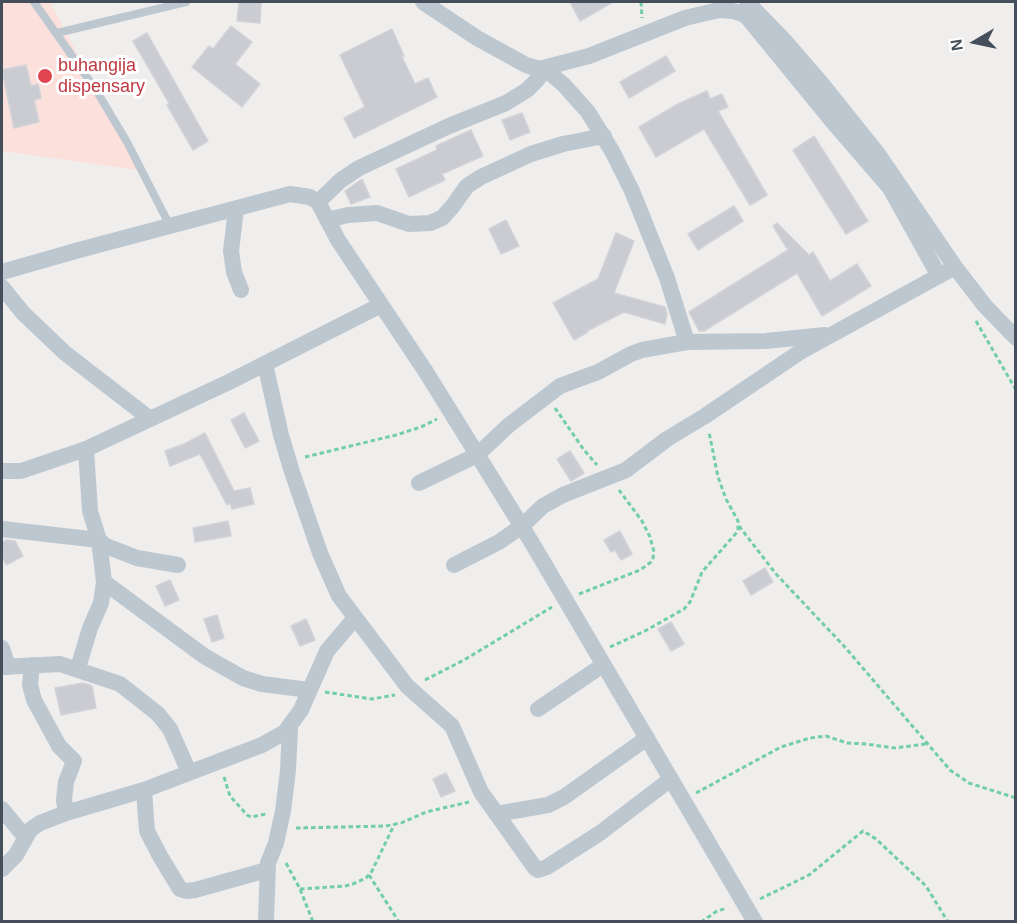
<!DOCTYPE html>
<html>
<head>
<meta charset="utf-8">
<style>
	body { margin:0 }
	#map { position:relative; width:1017px; height:923px; overflow:hidden; background:#f0eded; font-family:Helvetica,sans-serif }
	canvas { display:block }
	.frame { position:absolute; inset:0; border:3px solid #454f5b; pointer-events:none }
	.north { position:absolute; left:945px; top:12px; width:60px; height:60px; -webkit-text-stroke:4px #fff; paint-order:stroke; rotate:261deg; font-size:16px; font-weight:700; line-height:24px; text-align:center; color:#454f5b }
	.north::after { content:''; display:block; margin:auto; width:21px; height:27px; background:#454f5b; clip-path:polygon(50% 0,100% 100%,50% 72%,0 100%) }
</style>
</head>
<body>
<div id="map">
<canvas width="1017" height="923"></canvas>
<div class="frame"></div>
<div class="north">N</div>
</div>
<script>
const c = document.querySelector('canvas').getContext('2d');
c.lineJoin = 'round';
function fill(path, color) { c.fillStyle = color; c.fill(path, 'evenodd'); }
const poly = rows => new Path2D(rows.map(r => 'M' + r).join(''));
function strokePath(path, color, width, dash) { c.strokeStyle = color; c.lineWidth = width; c.lineCap = dash ? 'butt' : 'round'; c.setLineDash(dash || []); c.stroke(path); }
function write(font, color, halo, rows, align = 'center') {
  c.font = font + ' Helvetica,sans-serif'; c.lineWidth = 6; c.setLineDash([]); c.textBaseline = 'middle'; c.strokeStyle = halo; c.fillStyle = color; for (const [text, x, y, turn = 0] of rows) {
    c.save(); c.translate(x, y); c.rotate((+turn || 0) * Math.PI / 180); c.textAlign = isNaN(turn) ? turn : align; if (halo) c.strokeText(text, 0, 0); c.fillText(text, 0, 0); c.restore();
  }
}
fill(poly([
	[2,2,50,2,138,170,2,151]
]), '#fbe0dc');
const building = poly([
	[239,2,261,2,260,23,237,21,239,2],
	[570,2,613,2,580,21,570,2],
	[231,26,252,42,235,64,260,84,242,107,192,67,209,46,213,49,231,26],
	[392,29,404,56,402,57,415,84,428,78,437,97,354,138,344,118,365,107,340,55,392,29],
	[147,33,208,141,193,150,167,105,169,103,133,41,147,33],
	[666,56,675,71,629,98,620,82,666,56],
	[26,65,31,86,38,84,41,98,34,100,39,122,14,128,2,70,26,65],
	[707,91,710,99,722,94,728,107,718,111,767,195,750,205,704,129,656,157,639,127,678,104,707,91],
	[522,113,530,132,510,140,502,120,522,113],
	[471,130,483,156,442,174,445,180,409,197,396,169,437,150,436,146,471,130],
	[814,136,868,221,846,234,793,150,814,136],
	[362,179,370,197,351,204,345,191,362,179],
	[734,206,743,221,698,250,688,234,734,206],
	[506,220,519,246,501,254,489,229,506,220],
	[777,223,809,255,813,252,830,281,857,264,871,286,822,316,797,273,704,331,699,331,689,312,788,250,773,226,777,223],
	[616,233,634,241,614,293,665,307,667,314,665,324,624,312,587,331,588,332,574,340,553,303,598,279,616,233],
	[244,413,259,441,245,448,231,420,244,413],
	[205,433,234,491,250,488,254,504,232,509,230,503,227,505,200,454,170,466,165,451,184,444,205,433],
	[570,451,584,473,571,481,557,459,570,451],
	[228,521,231,536,195,542,193,528,228,521],
	[620,531,632,554,621,560,615,550,611,552,604,540,620,531],
	[6,540,15,541,23,556,6,565,2,556,2,543,6,540],
	[765,568,773,582,751,595,743,581,765,568],
	[170,580,179,600,165,606,156,586,170,580],
	[217,615,224,638,212,642,204,619,217,615],
	[306,619,315,640,300,646,291,626,306,619],
	[671,622,684,644,671,651,658,629,671,622],
	[83,683,92,686,96,708,61,715,55,688,83,683],
	[446,773,455,791,441,797,433,779,446,773]
]);
fill(building, '#caccd2');
strokePath(building, '#d1d3d9', 1.5);
strokePath(poly([
	[641,2,642,18],
	[976,321,1016,390],
	[555,408,584,450,597,465],
	[305,457,396,435,421,427,437,419],
	[739,526,776,574,844,646,950,770,969,783,1016,798],
	[579,594,640,570,651,562,653,558,654,552,650,537,642,521,619,490],
	[610,647,645,631,684,609,690,602,702,572,738,531,738,521,726,499,718,477,709,432],
	[425,680,464,660,552,607],
	[325,692,372,699,395,695],
	[224,777,230,796,247,815,251,817,266,814],
	[696,793,781,747,810,738,826,736,847,743,866,744,894,748,926,744],
	[296,828,386,826,401,823,426,812,469,802],
	[286,863,300,889,313,922],
	[369,875,399,922],
	[300,889,345,886,353,884,366,878,372,871,394,825],
	[760,899,809,875,863,831,876,839,926,886,948,922],
	[701,922,717,911,727,908]
]), '#71cea5', 3, [4.5, 3]);
strokePath(poly([
	[34,2,96,90,127,142,170,226],
	[57,33,186,2]
]), '#bdc7d0', 8);
strokePath(poly([
	[423,2,477,38,526,65,539,69,589,56,685,18,719,10,733,11,742,14,747,17,832,121,890,188,939,276],
	[747,2,784,40,822,84,878,154,955,267,985,306,1016,338],
	[318,202,341,180,359,168,449,126,506,103,527,90,537,80,545,69,564,85,588,112,612,151,632,191,667,278,687,342],
	[236,209,231,251,234,272,241,290],
	[327,220,348,215,377,213,409,224,430,223,442,218,452,207,467,186,481,177,531,154,563,144,604,136],
	[2,272,79,250,290,194,310,197,318,202,338,240,426,372,532,543,755,922],
	[2,287,23,313,65,353,149,418],
	[265,364,281,435,292,472,320,553,339,596,407,686,452,726,481,792,535,868,538,870,547,867,600,833,671,779],
	[86,449,90,511,99,540,106,546,137,558,178,565],
	[2,471,21,471,86,449,229,382,381,305],
	[419,483,477,455,509,425,560,386,598,372,631,354,642,350,687,342,766,341,825,335],
	[2,529,99,540,104,582,101,603,90,628,78,668],
	[454,565,499,542,522,526,543,506,563,495,626,470,667,439,705,416,800,352,955,267],
	[104,582,204,656,227,669,243,678,262,684,309,690],
	[2,648,8,667],
	[32,665,30,685,34,700,59,746,74,761,66,782,64,800,66,813],
	[2,667,60,664,120,684,158,714,170,729,189,772],
	[538,709,603,665],
	[144,790,147,831,160,856,180,889,187,891,195,890,267,870],
	[2,809,25,837],
	[496,814,548,805,564,797,647,738],
	[2,869,16,855,30,830,40,823,66,813,144,790,262,745,285,732,301,710,327,651,355,618],
	[266,922,268,863,276,843,283,811,288,770,290,728]
]), '#bdc7d0', 16);
for (const [x, y, r, color] of [
	[45,76,8,"#e0444e"]
]) { const dot = new Path2D(); dot.arc(x, y, r, 0, 2 * Math.PI); c.fillStyle = color; c.fill(dot); strokePath(dot, '#fff', 2); }
write('18px', '#be3a42', '#fff', [
	["buhangija",58,66],
	["dispensary",58,87]
], 'left');
</script>
</body>
</html>
